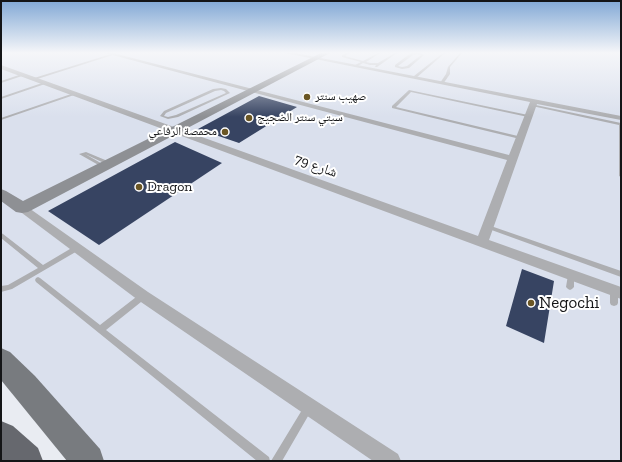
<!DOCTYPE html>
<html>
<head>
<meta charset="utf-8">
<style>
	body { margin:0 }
	#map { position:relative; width:622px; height:462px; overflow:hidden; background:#e9ecf2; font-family:"Zilla Slab",serif }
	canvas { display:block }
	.frame { position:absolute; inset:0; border:2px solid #141517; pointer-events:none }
</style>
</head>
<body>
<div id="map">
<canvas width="622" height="462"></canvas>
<div class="frame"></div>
</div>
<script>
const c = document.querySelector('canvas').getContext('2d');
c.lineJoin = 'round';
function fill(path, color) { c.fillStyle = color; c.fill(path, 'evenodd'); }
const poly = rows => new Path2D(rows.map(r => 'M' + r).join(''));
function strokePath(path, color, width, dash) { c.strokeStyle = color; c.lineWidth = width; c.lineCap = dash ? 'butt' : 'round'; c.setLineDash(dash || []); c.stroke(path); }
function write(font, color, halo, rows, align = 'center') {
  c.font = font + ' "Zilla Slab","Noto Naskh Arabic",serif'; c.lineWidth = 4; c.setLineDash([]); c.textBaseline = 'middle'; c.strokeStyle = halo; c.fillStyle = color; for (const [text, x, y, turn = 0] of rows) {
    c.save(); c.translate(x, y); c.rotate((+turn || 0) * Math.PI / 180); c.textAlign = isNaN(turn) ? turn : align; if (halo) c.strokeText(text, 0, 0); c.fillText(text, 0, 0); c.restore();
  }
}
fill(poly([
	[1,53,621,53,621,461,88,461,1,361]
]), '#dae0ed');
fill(poly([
	[259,96,297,107,239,143,198,129],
	[175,142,222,163,99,245,48,211],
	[522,269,554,281,544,343,506,326]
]), '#374462');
fill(poly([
	[114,53,116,54,34,80,31,79,114,53],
	[347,53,349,53,345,56,363,61,378,53,380,53,366,62,370,63,378,63,395,53,397,53,377,67,375,67,376,65,370,65,363,63,356,67,355,65,361,62,342,57,342,55,347,53],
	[411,53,419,53,424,55,409,68,402,69,395,67,395,65,411,53],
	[417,54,421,55,407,66,402,67,398,66,413,55,417,54],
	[443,53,445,53,416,78,414,78,414,76,443,53],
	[460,53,462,53,450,67,450,74,443,84,441,84,440,83,446,74,448,67,460,53],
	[22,74,25,75,1,83,1,81,22,74],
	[45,82,48,83,1,99,1,97,45,82],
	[221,88,226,89,230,93,178,117,168,119,160,116,164,111,213,89,221,88],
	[221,90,224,91,226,93,176,115,168,117,164,116,166,113,215,91,221,90],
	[409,90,528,115,530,116,528,117,411,92,396,107,522,137,522,139,520,139,392,108,392,106,409,90],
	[74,93,77,94,1,120,1,118,74,93],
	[531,104,621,123,621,177,619,176,619,125,532,106,530,105,531,104],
	[86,152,110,162,110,163,108,164,106,164,85,154,106,166,106,167,102,167,79,154,86,152],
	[488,225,621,271,621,277,486,228,485,227,488,225],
	[1,233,3,234,43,265,75,246,79,246,80,248,79,250,12,289,1,292,1,286,8,285,38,268,1,238,1,233],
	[571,272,573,273,574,275,574,287,572,289,570,290,568,289,566,287,568,275,569,273,571,272],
	[38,277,40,278,100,325,140,294,143,293,146,294,147,296,146,298,106,330,269,457,270,461,257,461,36,282,35,280,36,278,38,277],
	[614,288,617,289,618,291,618,303,617,305,614,306,611,305,610,303,610,291,611,289,614,288],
	[308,403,311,405,313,408,311,411,282,461,271,461,305,405,308,403]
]), '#adaeb1');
fill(poly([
	[105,53,113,53,509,155,530,102,285,53,295,53,621,116,621,120,537,104,489,240,621,287,621,299,1,69,1,65,478,236,507,160,105,53],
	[22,204,26,206,148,292,398,454,401,461,373,461,138,300,18,210,16,208,18,206,22,204]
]), '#adaeb1');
fill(poly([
	[321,53,330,53,28,212,22,213,16,212,1,201,1,189,6,191,23,201,321,53]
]), '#8e9094');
fill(poly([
	[1,348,10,352,35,376,100,449,104,461,67,461,1,380,1,348]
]), '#787b7f');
fill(poly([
	[1,421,13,426,38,448,43,461,1,461,1,421]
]), '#66686e');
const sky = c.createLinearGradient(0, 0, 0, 117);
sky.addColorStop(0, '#81a8d5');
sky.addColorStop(0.45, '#f5f6f9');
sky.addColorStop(1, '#f5f6f900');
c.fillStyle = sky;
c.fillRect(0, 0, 622, 117);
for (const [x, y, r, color] of [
	[307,97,4,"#6a5624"],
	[249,118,4,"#6a5624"],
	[225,132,4,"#6a5624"],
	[139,187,4,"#6a5624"],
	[531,303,4,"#6a5624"]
]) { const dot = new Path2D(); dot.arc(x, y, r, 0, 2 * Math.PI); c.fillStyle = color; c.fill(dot); strokePath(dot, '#fff', 1.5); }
write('12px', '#141517', '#fff', [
	["صهيب سنتر",315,97],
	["سيتي سنتر الضجيج",257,118],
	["محمصة الرفاعي",217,132,"right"]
], 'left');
write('14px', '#141517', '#fff', [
	["شارع 79",316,166,20]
]);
write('14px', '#141517', '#fff', [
	["Dragon",147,187]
], 'left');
write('17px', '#141517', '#fff', [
	["Negochi",539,303]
], 'left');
</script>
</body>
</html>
